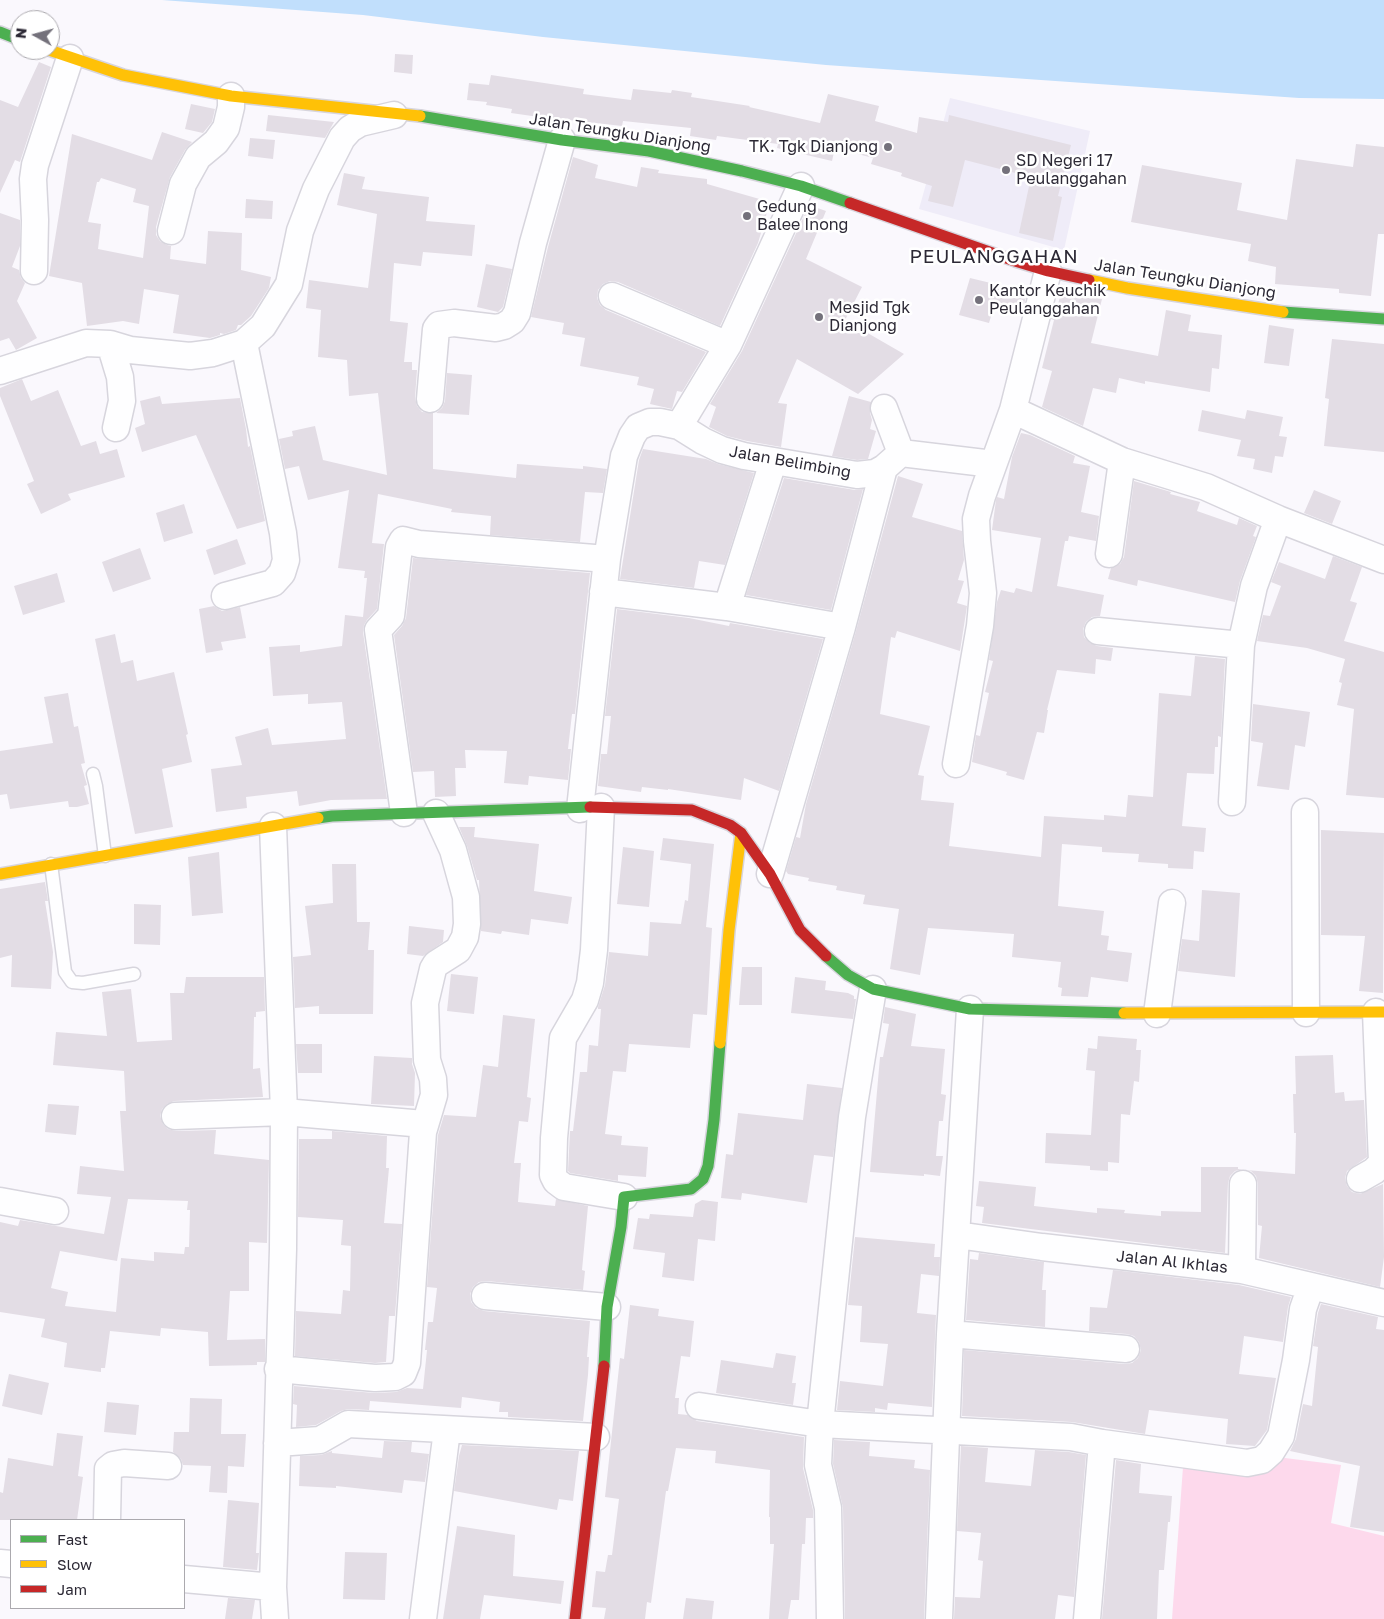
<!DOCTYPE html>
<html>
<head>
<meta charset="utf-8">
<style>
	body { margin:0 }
	#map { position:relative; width:1384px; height:1619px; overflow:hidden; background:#faf8fd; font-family:"Golos Text",sans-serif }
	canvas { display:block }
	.legend { position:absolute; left:10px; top:1519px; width:175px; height:90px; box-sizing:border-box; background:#fff; border:1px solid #aba9ae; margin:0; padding:6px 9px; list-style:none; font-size:15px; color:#2c2935 }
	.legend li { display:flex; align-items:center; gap:10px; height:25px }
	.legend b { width:25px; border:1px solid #aba9ae }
	.north { position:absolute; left:10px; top:10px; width:50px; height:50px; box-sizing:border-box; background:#fff; border:1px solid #aba9ae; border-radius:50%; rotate:277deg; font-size:14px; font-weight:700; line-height:20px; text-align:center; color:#2c2935 }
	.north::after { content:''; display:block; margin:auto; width:18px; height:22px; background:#74717b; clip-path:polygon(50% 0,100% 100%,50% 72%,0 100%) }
</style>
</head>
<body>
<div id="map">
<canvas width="1384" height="1619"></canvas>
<ul class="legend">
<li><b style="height:6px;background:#4caf50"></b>Fast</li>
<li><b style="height:6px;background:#ffc107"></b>Slow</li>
<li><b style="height:6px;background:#c62828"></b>Jam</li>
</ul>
<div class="north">N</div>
</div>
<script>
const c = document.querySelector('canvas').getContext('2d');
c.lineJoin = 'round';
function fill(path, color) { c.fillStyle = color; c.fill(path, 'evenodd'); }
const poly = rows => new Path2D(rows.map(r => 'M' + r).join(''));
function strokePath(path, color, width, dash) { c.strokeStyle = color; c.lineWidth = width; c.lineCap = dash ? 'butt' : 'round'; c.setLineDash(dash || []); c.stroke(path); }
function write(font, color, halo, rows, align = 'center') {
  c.font = font + ' "Golos Text",sans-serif'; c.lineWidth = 5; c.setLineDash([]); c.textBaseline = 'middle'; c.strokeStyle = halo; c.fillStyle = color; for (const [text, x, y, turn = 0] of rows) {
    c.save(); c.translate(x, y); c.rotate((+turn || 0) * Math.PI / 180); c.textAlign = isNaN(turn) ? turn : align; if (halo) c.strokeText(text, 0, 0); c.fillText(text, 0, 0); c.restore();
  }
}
fill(poly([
	[950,98,1090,131,1064,250,919,209]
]), '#efecf8');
fill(poly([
	[1269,1456,1341,1465,1331,1523,1384,1536,1384,1619,1172,1619,1183,1467]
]), '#fdd9ec');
fill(poly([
	[162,0,1384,0,1384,99,1299,98,826,65,543,37,363,15]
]), '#c1dffc');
fill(poly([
	[395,54,413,55,412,74,394,72],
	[39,62,51,67,20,162,15,160,0,193,0,100,18,107],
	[491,75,584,89,583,94,631,100,633,89,671,93,672,90,692,93,691,97,750,106,749,107,820,123,828,94,879,106,875,121,917,133,919,117,948,122,949,115,1071,145,1058,196,1062,197,1053,241,1019,233,1031,177,965,160,953,207,928,201,932,186,901,176,902,173,871,164,873,158,835,148,832,161,777,148,778,144,717,136,716,140,690,136,691,128,623,121,622,126,561,119,560,120,511,113,512,109,486,105,487,102,467,100,469,83,489,85],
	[191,104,215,109,212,122,203,133,185,129],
	[268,115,334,122,325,138,266,131],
	[162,132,192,142,185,150,170,177,156,227,156,235,160,241,167,245,171,246,170,259,206,264,208,231,242,233,241,270,271,277,269,288,251,316,241,325,238,325,236,330,224,334,220,333,220,335,210,338,173,333,179,295,144,289,139,324,123,321,87,326,82,283,49,276,72,134,152,160],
	[101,178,136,189,133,202,149,206,143,258,98,249,101,224,88,222,97,182,99,182],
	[250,138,275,140,273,159,248,156],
	[1356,144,1384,147,1384,234,1378,234,1371,296,1339,293,1339,289,1275,284,1276,267,1248,261,1251,244,1131,222,1142,165,1242,183,1237,210,1287,220,1296,159,1353,167],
	[573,157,598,165,595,178,637,187,641,167,659,170,658,173,707,179,707,184,770,202,758,243,720,326,618,282,610,281,603,284,598,290,597,298,600,305,606,310,706,352,682,392,677,391,672,409,650,404,654,389,637,385,639,377,580,366,585,338,562,334,564,323,531,317,548,247],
	[344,173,365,177,362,189,429,197,426,221,475,225,472,256,423,252,421,266,394,263,390,321,408,323,404,362,412,362,412,370,417,370,415,398,417,406,422,412,433,413,433,469,516,478,517,464,583,469,583,466,607,469,603,493,585,492,580,542,490,535,491,516,451,512,452,509,378,494,372,543,384,544,377,609,367,620,364,625,363,632,387,799,331,800,299,806,297,791,246,797,247,808,216,812,211,769,242,765,235,737,268,728,272,745,346,739,342,702,308,704,308,694,273,696,269,647,300,645,300,652,342,646,345,615,363,617,367,578,364,578,365,571,338,568,349,490,308,500,299,466,285,469,279,439,293,436,292,431,315,426,323,460,387,475,378,393,349,396,347,360,318,357,321,310,306,308,309,280,368,288,377,214,337,205],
	[246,199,273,201,272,219,245,218],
	[809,205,826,211,806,259,862,287,845,320,904,354,858,394,797,359,778,403,787,404,781,447,747,441,727,436,709,427,716,407,710,404,742,351],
	[0,213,20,220,20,246,12,267,19,270,21,278,25,283,17,301,37,338,16,350,9,338,0,341],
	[486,264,512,269,503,307,498,312,477,307],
	[970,278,999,285,998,289,1026,296,1022,313,994,306,989,323,959,315],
	[1062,290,1102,299,1091,343,1158,356,1166,310,1191,315,1188,331,1222,335,1219,369,1212,368,1210,392,1145,381,1145,384,1119,378,1116,393,1093,388,1083,426,1042,407,1052,371,1042,368,1054,320,1051,319,1055,303,1058,304],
	[1269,325,1294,329,1289,366,1264,363],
	[1332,339,1384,344,1384,452,1324,446,1329,399,1325,398],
	[447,373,472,375,469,415,436,413,442,408,445,401],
	[22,379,31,401,58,390,81,446,96,441,100,454,117,449,125,477,68,494,71,500,41,514,27,484,34,481,0,396,0,388],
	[160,396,162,404,240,398,246,429,248,447,250,446,265,521,237,529,196,435,142,452,135,428,145,424,140,401],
	[849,396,871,402,870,413,872,420,870,429,876,431,868,459,857,460,832,456],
	[1202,410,1245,419,1247,410,1283,417,1279,436,1287,437,1283,457,1275,456,1272,473,1253,469,1255,459,1237,456,1241,440,1198,431],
	[1021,433,1030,435,1075,456,1073,463,1090,466,1081,512,1099,516,1096,541,1069,536,1068,541,1065,541,1057,586,1104,595,1100,616,1092,617,1086,622,1083,629,1084,637,1090,643,1097,646,1113,648,1111,661,1096,659,1095,674,1057,670,1047,710,1048,710,1044,733,1037,732,1024,780,1006,775,1007,772,972,762,976,735,980,736,989,693,985,692,993,661,989,660,997,602,1001,590,1014,593,1016,588,1032,592,1041,538,992,530,996,500,997,497,1004,499,1012,457],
	[643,449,706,459,718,464,754,473,725,565,699,561,694,588,620,579,639,460],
	[898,476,923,484,912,517,962,531,964,560,958,580,964,581,957,603,967,606,960,651,897,631,895,638,891,637,880,714,930,726,918,775,924,776,921,800,954,803,949,846,1041,857,1044,816,1104,820,1104,815,1126,817,1128,795,1153,797,1159,693,1191,696,1195,656,1225,659,1221,737,1218,736,1218,747,1215,747,1214,774,1187,773,1182,826,1206,828,1204,852,1194,851,1193,869,1168,868,1168,864,1138,862,1139,854,1102,852,1102,847,1062,844,1058,906,1104,911,1101,935,1109,936,1107,950,1132,953,1128,982,1091,977,1088,997,1061,996,1062,988,1058,987,1061,962,1012,957,1014,934,928,928,920,975,890,969,899,909,863,904,865,895,836,890,837,886,808,881,809,878,788,874,786,871,796,837,800,838,806,804,856,631],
	[784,478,855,490,863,489,831,610,746,595],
	[1134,481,1171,492,1170,494,1200,502,1197,511,1237,525,1239,518,1257,526,1253,536,1256,537,1240,581,1235,602,1138,580,1137,586,1108,579,1111,568,1120,564,1124,557],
	[1314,490,1341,501,1332,524,1304,513],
	[184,504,193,533,164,542,156,513],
	[237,539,246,564,214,575,206,550],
	[140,548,151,579,113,592,102,562],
	[1333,556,1362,567,1350,601,1357,603,1344,641,1384,652,1384,798,1346,795,1354,709,1337,705,1342,683,1339,682,1345,659,1307,648,1257,641,1263,615,1270,616,1281,586,1271,582,1279,562,1325,579],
	[413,558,590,573,575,714,572,714,568,749,571,749,568,780,529,776,528,785,504,783,507,751,465,750,466,768,455,768,456,796,435,797,434,771,413,772,394,635,402,626,406,618],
	[57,573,65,602,23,615,14,586],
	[214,606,222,611,240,607,246,638,221,642,223,650,206,653,199,609],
	[617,609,689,618,729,626,730,623,823,639,779,791,744,778,741,800,668,789,668,790,642,787,641,792,598,786,601,754,607,754,611,716,605,716],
	[115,634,121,663,133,660,137,681,174,672,188,734,186,735,192,762,162,769,173,827,135,834,95,639],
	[68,693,74,727,78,726,85,763,81,764,87,785,84,786,89,804,77,807,69,807,68,801,10,809,7,794,0,795,0,751,53,743,44,697],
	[1253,704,1310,712,1305,747,1295,745,1289,790,1257,786,1263,743,1251,741],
	[459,827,475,827,474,837,539,844,534,891,572,897,568,924,531,919,529,935,502,931,501,934,481,931,479,880,477,880,467,846],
	[1321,830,1384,833,1383,993,1359,991,1365,936,1321,935],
	[663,838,714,844,706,927,712,928,707,1015,693,1014,690,1048,629,1044,626,1072,613,1071,605,1134,622,1136,621,1145,648,1147,646,1177,618,1175,618,1181,570,1173,568,1171,570,1131,573,1131,580,1072,587,1072,589,1045,598,1046,601,1009,598,1009,598,1007,605,985,609,952,648,956,650,922,681,924,685,900,688,901,691,864,660,860],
	[623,847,654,851,649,907,617,904],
	[219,852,223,913,192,916,188,857],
	[332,864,356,864,357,922,370,922,368,950,374,950,373,1014,319,1014,319,1006,295,1008,293,957,311,955,305,906,333,903],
	[45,882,48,901,45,901,53,952,51,989,11,987,12,955,0,958,0,889],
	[1202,890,1240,893,1235,977,1178,971,1182,939,1199,941],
	[134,904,161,905,160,945,134,944],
	[409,926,444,930,443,942,423,956,407,954],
	[742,967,762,967,762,1005,739,1005],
	[451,974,478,977,474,1014,447,1011],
	[186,977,264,977,265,1011,256,1012,256,1017,254,1017,253,1069,260,1068,263,1097,174,1101,167,1104,162,1109,160,1116,163,1124,168,1129,176,1131,216,1130,214,1154,269,1160,267,1243,249,1242,249,1291,230,1291,227,1340,265,1339,265,1362,257,1362,257,1365,209,1366,208,1332,161,1328,160,1336,110,1331,105,1368,101,1368,101,1372,64,1367,67,1343,41,1337,45,1319,0,1312,0,1222,18,1226,20,1220,104,1234,111,1197,77,1194,80,1166,124,1171,120,1111,126,1111,124,1071,53,1065,56,1032,107,1036,102,992,131,989,137,1042,172,1040,170,993,184,993],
	[128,1199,188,1201,187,1210,190,1210,189,1247,185,1247,184,1254,154,1252,154,1261,121,1258,116,1312,65,1306,68,1292,51,1288,60,1251,117,1261],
	[795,977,826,981,825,990,848,993,854,996,854,999,856,999,853,1019,791,1013],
	[885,1007,916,1014,911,1046,945,1049,941,1094,946,1095,943,1121,939,1121,936,1156,943,1156,940,1176,924,1174,924,1176,870,1172,880,1057,883,1057,889,1024,883,1023],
	[503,1015,535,1019,527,1097,531,1098,528,1122,519,1121,514,1163,521,1163,518,1202,555,1206,556,1199,588,1206,582,1270,585,1271,583,1290,486,1281,479,1282,473,1287,470,1294,471,1302,476,1308,484,1311,590,1321,587,1357,589,1357,588,1375,583,1421,508,1417,508,1412,499,1412,500,1402,462,1397,461,1408,370,1401,369,1410,348,1409,341,1411,316,1425,296,1427,297,1405,293,1404,294,1386,374,1393,396,1392,407,1388,423,1389,427,1350,425,1350,428,1322,433,1322,437,1288,427,1287,438,1135,444,1115,476,1117,483,1065,498,1067],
	[1098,1036,1137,1039,1136,1050,1141,1050,1139,1082,1134,1081,1130,1115,1121,1114,1119,1163,1108,1162,1108,1171,1090,1170,1090,1166,1045,1163,1046,1133,1091,1135,1095,1071,1086,1070,1088,1048,1097,1049],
	[296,1044,322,1044,322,1073,298,1073],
	[1333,1055,1335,1093,1344,1092,1345,1101,1364,1100,1367,1157,1347,1171,1345,1178,1347,1186,1352,1192,1360,1194,1383,1184,1384,1257,1380,1287,1259,1258,1262,1226,1258,1225,1258,1184,1256,1176,1251,1171,1246,1170,1295,1174,1296,1133,1294,1133,1293,1094,1296,1094,1295,1056],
	[374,1056,412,1058,412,1064,415,1073,414,1106,371,1104],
	[807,1084,842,1088,833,1157,814,1155,807,1203,742,1193,741,1200,721,1198,726,1154,733,1155,738,1113,803,1120],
	[48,1104,79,1106,76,1135,45,1132],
	[332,1131,387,1136,386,1168,389,1168,384,1223,402,1224,395,1316,389,1316,386,1362,375,1363,295,1356,296,1311,341,1314,343,1290,350,1291,351,1246,341,1245,343,1220,298,1217,299,1139,332,1139],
	[1201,1167,1238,1167,1238,1169,1242,1169,1235,1171,1230,1176,1228,1183,1225,1253,982,1223,984,1207,976,1206,979,1181,1036,1187,1034,1206,1097,1213,1097,1208,1125,1210,1124,1213,1161,1216,1161,1211,1201,1212],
	[702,1200,718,1202,715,1241,698,1239,694,1281,662,1277,665,1253,633,1249,638,1218,649,1219,650,1214,693,1217,695,1204],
	[855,1237,935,1244,934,1257,940,1257,939,1276,921,1274,917,1313,936,1315,932,1407,888,1403,887,1410,875,1408,875,1412,837,1410,840,1381,883,1386,888,1344,860,1342,862,1306,848,1305],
	[979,1253,1044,1262,1042,1290,1046,1290,1045,1327,966,1320,970,1259,978,1260],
	[1113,1270,1239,1285,1291,1297,1288,1307,1283,1342,1244,1336,1239,1374,1276,1378,1267,1430,1255,1446,1226,1444,1228,1419,1149,1410,1145,1434,1072,1422,962,1416,964,1350,1125,1364,1132,1363,1138,1358,1141,1350,1139,1342,1134,1336,1127,1334,1089,1331,1090,1307,1107,1308],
	[1321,1304,1378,1317,1376,1329,1384,1330,1384,1532,1350,1527,1360,1466,1290,1451,1296,1439,1303,1404,1312,1406,1318,1347,1313,1346,1318,1313],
	[630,1305,659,1309,658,1316,694,1321,690,1357,681,1356,675,1398,679,1398,678,1414,688,1415,697,1421,804,1437,803,1468,813,1510,813,1518,806,1518,805,1544,802,1544,799,1600,791,1600,788,1619,769,1619,774,1544,770,1544,770,1517,769,1517,770,1470,715,1463,716,1451,676,1448,668,1491,666,1491,651,1603,647,1602,645,1619,604,1619,606,1608,592,1607,596,1571,605,1572,608,1555,612,1555,619,1499,605,1497,620,1358,624,1359],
	[776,1353,796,1356,792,1383,796,1383,793,1405,716,1393,721,1360,773,1368],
	[9,1374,49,1383,42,1415,2,1406],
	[190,1398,222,1399,221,1434,246,1434,244,1467,228,1466,227,1493,209,1492,211,1466,183,1465,181,1459,173,1452,174,1432,189,1432],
	[107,1402,139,1405,136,1435,104,1432],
	[57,1433,83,1436,78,1476,83,1477,77,1520,0,1520,0,1492,3,1493,8,1458,53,1466],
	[834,1440,870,1442,869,1456,915,1460,914,1468,930,1470,924,1619,845,1619,843,1508,833,1464],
	[384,1441,412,1442,411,1452,429,1454,425,1482,404,1480,402,1493,336,1486,336,1488,299,1486,300,1456,321,1455,332,1451,332,1453,382,1458],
	[462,1445,579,1451,573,1501,559,1499,557,1510,454,1491,459,1456],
	[961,1446,988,1448,985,1482,1031,1486,1035,1450,1069,1452,1086,1455,1074,1597,1058,1595,1055,1619,954,1619,955,1597,980,1598,983,1561,978,1560,981,1533,957,1531],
	[1116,1460,1141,1464,1139,1493,1172,1496,1170,1522,1168,1522,1164,1570,1159,1570,1157,1619,1102,1619],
	[228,1500,259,1503,256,1553,259,1553,257,1570,223,1567],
	[457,1526,515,1535,513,1576,564,1581,561,1604,484,1595,480,1619,443,1619],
	[345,1552,387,1553,385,1600,343,1599],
	[228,1598,255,1600,252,1619,225,1619],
	[686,1598,714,1601,712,1619,683,1619]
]), '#e3dde5');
const lane = poly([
	[93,774,96,786,105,856],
	[51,864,65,972,72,982,83,983,134,974]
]);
const street = poly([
	[171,231,183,184,198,157,216,142,226,128,231,107,231,96],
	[34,271,35,220,33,179,35,165,70,58],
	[612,296,728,345],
	[110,344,120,377,122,401,116,428],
	[0,371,86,343,110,344,130,350,190,356,213,353,244,343,263,326,289,284,300,231,316,189,342,138,350,129,360,123,394,115],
	[430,399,436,329,439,325,454,323,496,328,504,326,512,321,517,313,533,243,562,140],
	[884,408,901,453],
	[1013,410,1122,461,1206,487,1278,519,1384,560],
	[679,426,728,345,801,186],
	[901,453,993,464],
	[1109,554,1122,461],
	[603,592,727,607,842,627],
	[225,596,273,583,282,573,286,560,283,533,244,343],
	[727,607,773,462],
	[1098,631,1241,645],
	[956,764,980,626,983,593,977,541,976,519,982,496,1013,410,1048,271],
	[1232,802,1241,645,1254,586,1278,519],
	[601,807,594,950,590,983,585,1000,563,1038,554,1138,553,1175,556,1181,564,1187,624,1197],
	[580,809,607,559,624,456,632,436,638,427,650,422,660,422,679,426,703,441,722,450,744,456,857,475,875,473,884,468,901,453],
	[1305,812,1306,1013],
	[404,813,378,630,391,616,399,547,403,540,419,544,607,559],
	[273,826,284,1112,283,1249,273,1587,275,1619],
	[770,874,842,627,884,468],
	[1157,1014,1172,903],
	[175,1116,284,1112,424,1124],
	[1360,1179,1374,1171,1382,1163,1376,1012],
	[0,1201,55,1211],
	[957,1235,1042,1247,1242,1270,1384,1303],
	[1242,1270,1243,1184],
	[485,1296,607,1307],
	[950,1334,1126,1349],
	[278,1369,375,1378,395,1377,403,1373,407,1363,423,1132,434,1095,433,1079,427,1060,425,1003,433,969,436,964,458,950,465,937,467,924,466,897,453,850,436,813],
	[699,1406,820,1424,1071,1437,1102,1443,1247,1463,1262,1460,1271,1452,1281,1436,1296,1360,1303,1309,1311,1286],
	[277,1443,320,1440,348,1424,596,1437],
	[107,1520,108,1469,113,1465,124,1463,168,1466],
	[0,1563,11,1564],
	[184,1579,273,1587],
	[423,1619,447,1430],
	[830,1619,828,1508,818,1465,820,1424,852,1117,873,989],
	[939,1619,950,1334,970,1009],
	[1087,1619,1102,1443]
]);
const fast = poly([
	[0,32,20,40],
	[420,116,562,140,649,151,742,171,801,186,850,203],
	[1283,312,1384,319],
	[318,818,332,816,590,807],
	[826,956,848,975,873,989,970,1009,1124,1013],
	[604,1366,607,1307,621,1227,624,1197,691,1189,703,1179,708,1166,714,1120,720,1043]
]);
const slow = poly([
	[49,50,123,75,231,96,420,116],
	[1089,280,1127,288,1283,312],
	[0,874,318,818],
	[1124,1013,1384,1012],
	[720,1043,729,930,741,833]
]);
const jam = poly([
	[850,203,1015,261,1048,271,1089,280],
	[590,807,692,810,730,825,741,833,770,874,800,930,826,956],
	[575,1619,604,1366]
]);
strokePath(lane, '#d7d5dd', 15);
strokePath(street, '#d7d5dd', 29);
strokePath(fast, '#d7d5dd', 14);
strokePath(slow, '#d7d5dd', 14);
strokePath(jam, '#d7d5dd', 14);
strokePath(lane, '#fefeff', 12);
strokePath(street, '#fefeff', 26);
strokePath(fast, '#4caf50', 11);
strokePath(slow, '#ffc107', 11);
strokePath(jam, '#c62828', 11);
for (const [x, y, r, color] of [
	[888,147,5,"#74717b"],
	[1006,170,5,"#74717b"],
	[747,216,5,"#74717b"],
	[979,300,5,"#74717b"],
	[819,317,5,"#74717b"]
]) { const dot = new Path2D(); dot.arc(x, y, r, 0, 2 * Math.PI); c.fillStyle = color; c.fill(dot); strokePath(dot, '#fff', 2); }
write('16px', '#2c2935', '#fff', [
	["Jalan Teungku Dianjong",620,133,9],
	["Jalan Teungku Dianjong",1185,279,9],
	["Jalan Belimbing",790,462,10],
	["Jalan Al Ikhlas",1172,1262,6]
]);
write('16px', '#2c2935', '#fff', [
	["TK. Tgk Dianjong",878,147,"right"],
	["SD Negeri 17",1016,161],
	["Peulanggahan",1016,179],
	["Gedung",757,207],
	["Balee Inong",757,225],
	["Kantor Keuchik",989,291],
	["Peulanggahan",989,309],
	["Mesjid Tgk",829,308],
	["Dianjong",829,326]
], 'left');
c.letterSpacing = '1px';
write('19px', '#2c2935', '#fff', [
	["PEULANGGAHAN",994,257]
]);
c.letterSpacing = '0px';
</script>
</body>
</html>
